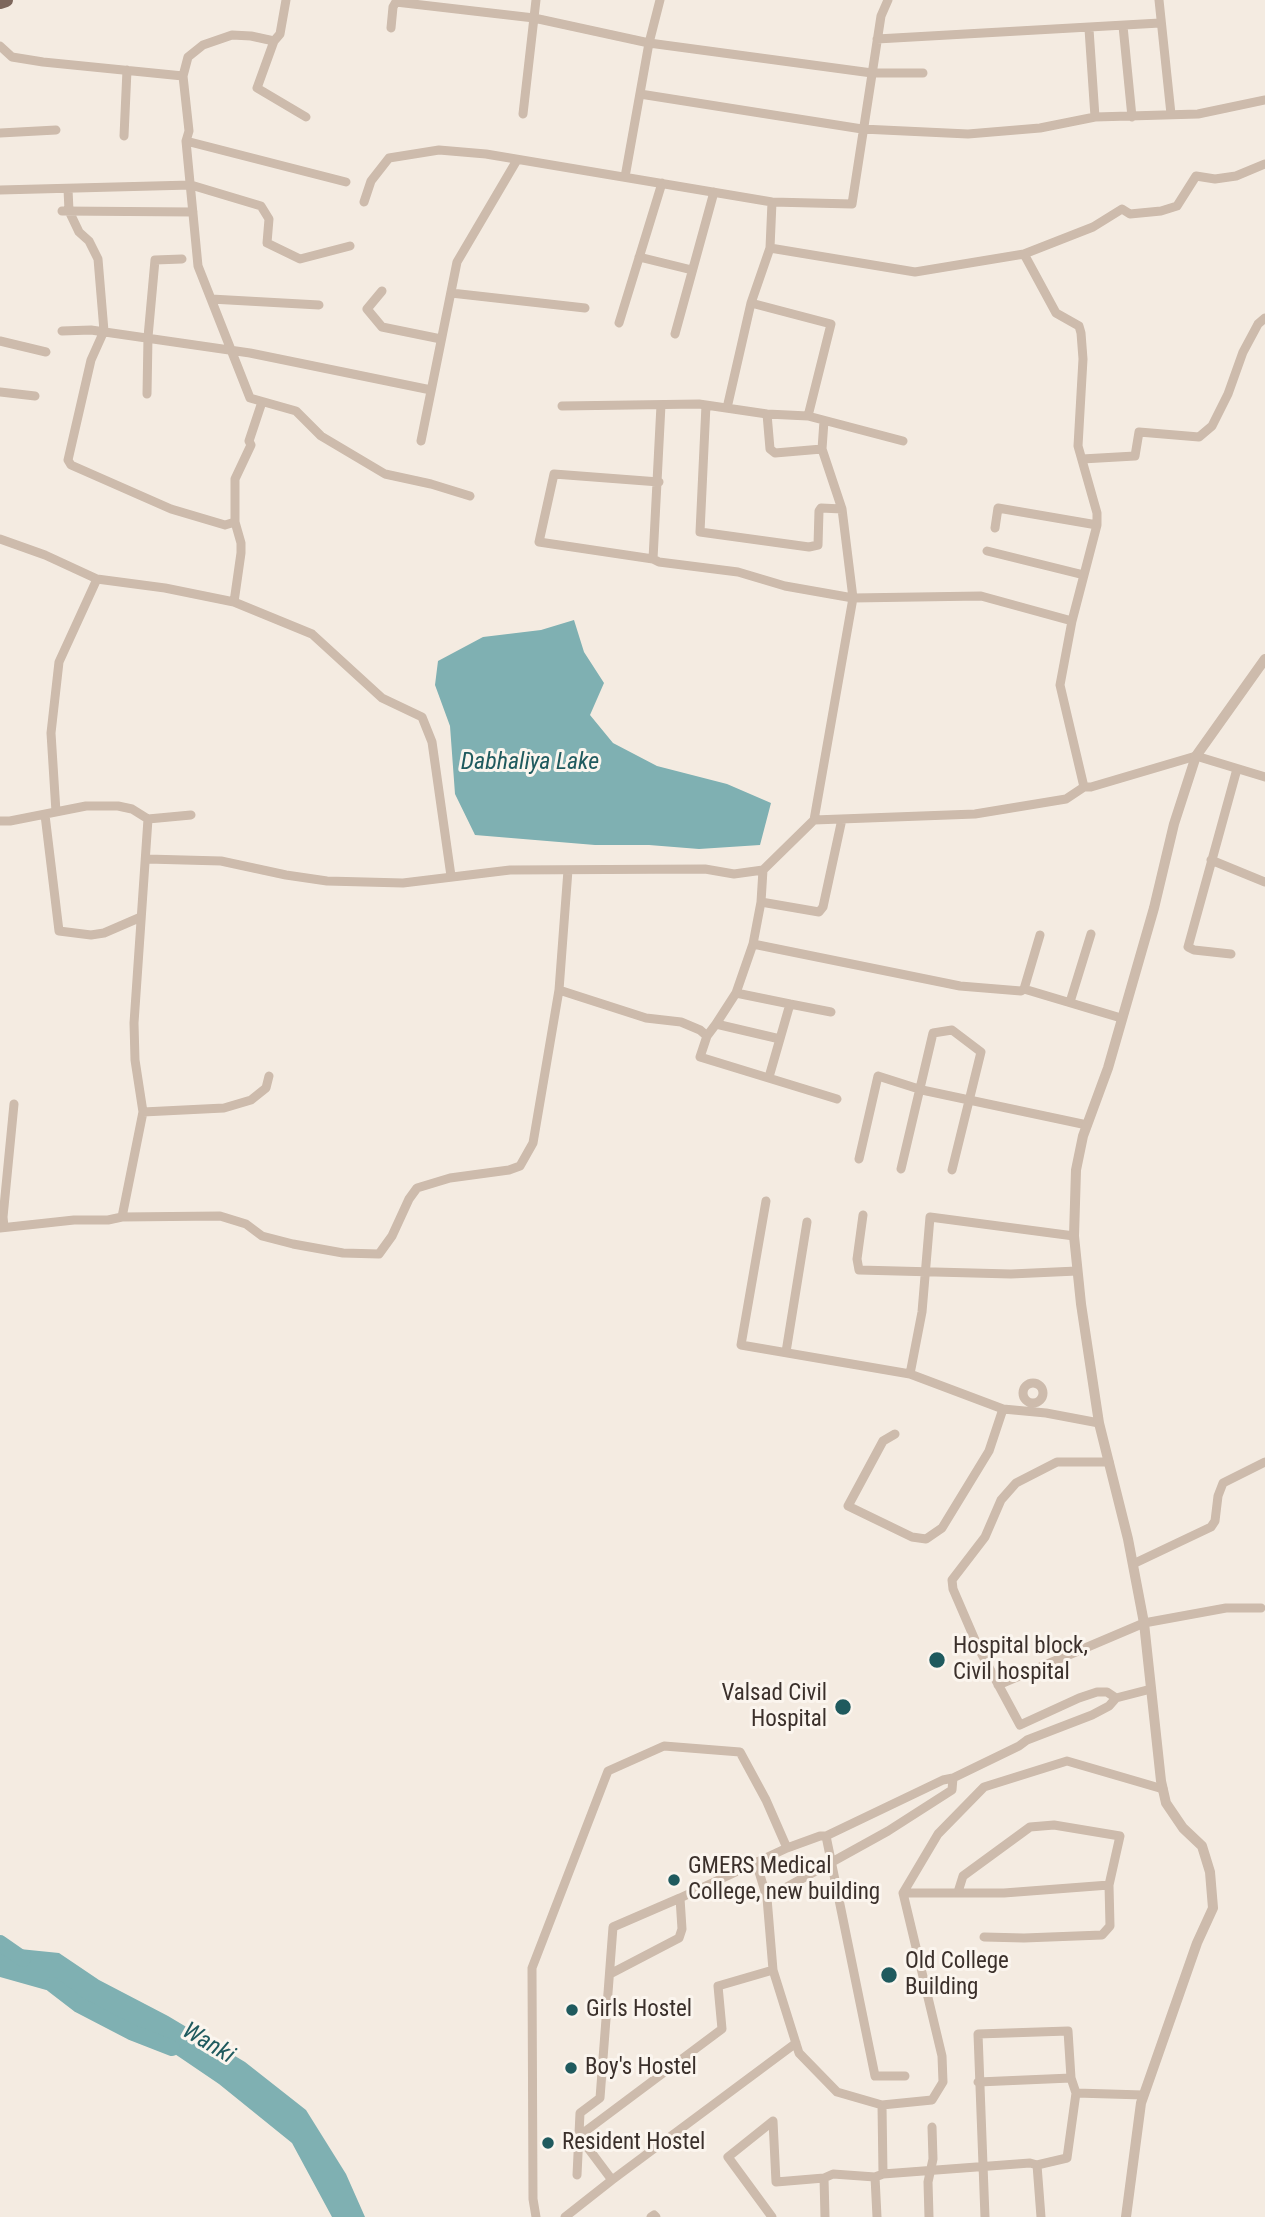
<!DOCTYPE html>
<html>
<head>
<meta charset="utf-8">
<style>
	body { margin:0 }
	canvas { display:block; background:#f4ebe1 }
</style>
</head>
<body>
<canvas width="1265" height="2217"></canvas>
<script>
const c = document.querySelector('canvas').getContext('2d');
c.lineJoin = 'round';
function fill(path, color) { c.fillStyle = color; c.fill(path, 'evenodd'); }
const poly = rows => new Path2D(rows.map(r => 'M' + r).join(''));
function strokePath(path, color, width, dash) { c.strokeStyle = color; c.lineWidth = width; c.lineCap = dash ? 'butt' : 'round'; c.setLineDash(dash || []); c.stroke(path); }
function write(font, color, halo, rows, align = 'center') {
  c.font = font + ' "Roboto Condensed",sans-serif'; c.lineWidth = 6; c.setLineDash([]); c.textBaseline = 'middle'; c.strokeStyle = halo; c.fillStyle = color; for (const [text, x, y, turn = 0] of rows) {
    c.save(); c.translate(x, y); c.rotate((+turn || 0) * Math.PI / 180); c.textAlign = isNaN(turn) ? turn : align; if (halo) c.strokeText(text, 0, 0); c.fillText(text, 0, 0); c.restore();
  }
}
fill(poly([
	[574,620,584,652,604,683,590,715,613,743,657,766,727,784,771,803,760,845,699,849,649,845,595,845,475,835,455,794,450,726,435,685,438,661,483,637,541,630],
	[0,1947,59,1953,99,1980,168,2016,245,2062,306,2110,346,2174,365,2217,332,2217,292,2143,219,2084,166,2048,117,2017,64,1995,0,1977]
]), '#7fb0b2');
strokePath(poly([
	[0,1943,23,1959],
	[53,1985,79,2005,131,2032,172,2048]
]), '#7fb0b2', 16);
strokePath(poly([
	[286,0,280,34,274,41,251,36,232,35,203,45,188,57,183,76,189,131,186,141,198,266,250,398,296,411,321,436,385,474,431,484,470,496],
	[1159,0,1171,114],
	[396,2,534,18,649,43,872,73,923,73],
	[1123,26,1132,117],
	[391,28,393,7,397,0],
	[1089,29,1095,117],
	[877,39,1160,23],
	[274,41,257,88,306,117],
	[0,46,12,57,43,62,183,76],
	[640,94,862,129,968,134,1040,128,1095,117,1198,114,1265,100],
	[523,114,536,0],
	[0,133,56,130],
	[124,136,127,70],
	[186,141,346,182],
	[625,177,649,43,660,0],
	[68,189,69,211,79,232,89,241,98,259,104,331,91,360,68,460,71,465,171,509,225,525,235,522],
	[0,190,191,185,261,206,269,219,267,243,300,259,350,246],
	[364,202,371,181,389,158,439,150,486,154,772,202,852,204,881,16,888,0],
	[62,211,193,212],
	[770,248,915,272,1024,254,1093,227,1122,209,1130,214,1161,211,1177,206,1196,176,1215,179,1236,176,1265,164],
	[1024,254,1056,313,1079,326,1081,333,1083,359,1078,446,1097,513,1097,525,1072,621,1060,685,1084,787],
	[639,257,692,270],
	[382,291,367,309,382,327,441,339],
	[451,293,585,308],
	[211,299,319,305],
	[751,303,831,324,808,416],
	[619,323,662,183],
	[62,331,91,330,250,353,431,390],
	[675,334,714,192],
	[0,341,46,352],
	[0,392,35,396],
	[147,394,148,337,155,260,182,259],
	[706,405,700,532,809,547,818,545,819,511,821,508,842,509],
	[562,406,699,404,767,414,808,416,903,441],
	[727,408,751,303,770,248,772,202],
	[767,414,770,449,775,453,822,449],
	[421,441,457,262,517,160],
	[1082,459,1135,456,1139,432,1199,437,1212,426,1228,394,1243,352,1258,324,1265,318],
	[659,482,554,474,539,542,653,559,659,562,738,572,785,586,853,598,981,596,1072,621],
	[995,528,998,508,1097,525],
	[0,539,45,555,97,579,165,588,234,602,241,553,241,543,235,522,235,479,251,445,249,441,262,402],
	[987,551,1084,575],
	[653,559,661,405],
	[234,602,312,634,382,698,422,717,432,742,451,876],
	[56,812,51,733,59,662,97,579],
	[45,815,59,931,91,935,104,933,141,917],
	[814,820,975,814,1066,799,1084,787,1091,787,1196,756,1265,777],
	[0,821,10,821,86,806,118,806,132,809,148,819,191,815],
	[147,859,221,861,286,875,327,881,403,883,510,870,705,869,734,874,763,870,814,820,853,598,842,509,822,449,824,421],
	[1211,860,1265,882],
	[761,902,819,912,823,907,842,819],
	[753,944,761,902,763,870],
	[1231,954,1194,950,1188,947,1237,769],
	[1024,989,1040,935],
	[559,990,646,1018,681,1022,700,1030,707,1036,700,1057,837,1099],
	[1070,1002,1091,934],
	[790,1004,736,993,753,944,960,986,1021,991,1024,989,1121,1018],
	[716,1024,736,993],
	[707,1036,716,1024,780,1039],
	[769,1077,790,1004,831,1012],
	[143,1112,224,1108,251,1100,266,1088,269,1076],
	[859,1159,878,1076,922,1090,1087,1125],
	[901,1169,933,1033,952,1030,981,1052,952,1170],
	[766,1201,741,1345,910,1374,1003,1409,1046,1413,1099,1423],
	[863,1215,857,1259,859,1270,1011,1274,1077,1271],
	[122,1217,143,1112,135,1060,134,1023,148,819],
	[4,1227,3,1217,14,1104],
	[0,1228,74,1220,108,1220,122,1217,220,1216,246,1224,262,1236,293,1244,343,1253,379,1254,392,1236,409,1199,417,1188,450,1178,509,1170,520,1166,533,1143,559,990,568,870],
	[786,1352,807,1222],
	[910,1374,922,1312,930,1217,1074,1236],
	'1023 1393a10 10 0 1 1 20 0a10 10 0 1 1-20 0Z',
	[895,1434,883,1441,848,1506,912,1537,926,1539,942,1528,989,1451,1003,1409],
	[1109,1462,1057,1462,1016,1483,1001,1500,985,1537,952,1580,953,1589,978,1647,1020,1725,1079,1698,1097,1692,1107,1692,1116,1698],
	[1133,1564,1211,1527,1215,1521,1218,1496,1223,1483,1265,1462],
	[998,1685,1144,1623,1226,1608,1261,1608],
	[826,1836,875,2076,905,2076],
	[756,1862,767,1898,773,1970,799,2053,837,2092,882,2105,932,2100,943,2082,942,2056,903,1893,938,1834,984,1787,1067,1761,1163,1789],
	[958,1892,963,1876,1030,1827,1054,1825,1120,1836,1109,1885,1110,1926,1102,1935,1024,1938,984,1937],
	[903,1893,1004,1893,1109,1885],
	[767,1898,888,1831,952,1790,953,1778],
	[773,1970,718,1986,722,2029,579,2136,612,2180,796,2043],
	[610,1974,679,1938,682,1929,680,1898,787,1848,820,1836,826,1836,943,1780,953,1778,1019,1746,1027,1740,1092,1715,1109,1706,1116,1698,1151,1689],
	[978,2082,1071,2078],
	[1076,2093,1143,2095],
	[882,2105,883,2174],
	[577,2175,580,2113,600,2098,613,1927,680,1898],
	[875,2177,877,2217],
	[536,2217,533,2199,532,1968,608,1771,664,1746,740,1752,766,1800,787,1848],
	[565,2217,612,2180],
	[651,2217,654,2215,656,2217],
	[772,2217,728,2157,773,2121,776,2182,824,2178],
	[825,2217,824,2178,833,2174,875,2177,883,2174,1030,2163,1037,2165,1041,2217],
	[929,2217,928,2182,933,2159,932,2127],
	[985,2217,978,2034,1068,2031,1071,2078,1076,2093,1067,2158,1037,2165]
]), '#cdbbac', 9);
strokePath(poly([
	[1126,2217,1141,2103,1197,1943,1213,1908,1210,1872,1202,1846,1183,1828,1166,1803,1161,1781,1144,1623,1128,1539,1099,1423,1081,1304,1074,1236,1076,1170,1083,1136,1108,1068,1154,908,1174,824,1196,756,1265,659]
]), '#cdbbac', 10);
strokePath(poly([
	[0,2,6,0]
]), '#7d675c', 14);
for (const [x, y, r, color] of [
	[937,1660,9,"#1f5a5e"],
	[843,1707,9,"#1f5a5e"],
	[674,1880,7,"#1f5a5e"],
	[889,1975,9,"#1f5a5e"],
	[572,2010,7,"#1f5a5e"],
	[571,2068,7,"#1f5a5e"],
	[548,2143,7,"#1f5a5e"]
]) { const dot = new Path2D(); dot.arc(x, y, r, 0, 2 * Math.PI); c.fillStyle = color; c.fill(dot); strokePath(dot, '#fbf5ee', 2.5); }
write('23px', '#3b302b', '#fbf5ee', [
	["Hospital block,",953,1647],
	["Civil hospital",953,1673],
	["Valsad Civil",827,1694,"right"],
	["Hospital",827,1720,"right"],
	["GMERS Medical",688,1867],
	["College, new building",688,1893],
	["Old College",905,1962],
	["Building",905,1988],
	["Girls Hostel",586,2010],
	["Boy's Hostel",585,2068],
	["Resident Hostel",562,2143]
], 'left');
write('italic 24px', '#1f5a5e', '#fbf5ee', [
	["Dabhaliya Lake",530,763],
	["Wanki",208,2044,31]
]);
</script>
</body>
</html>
